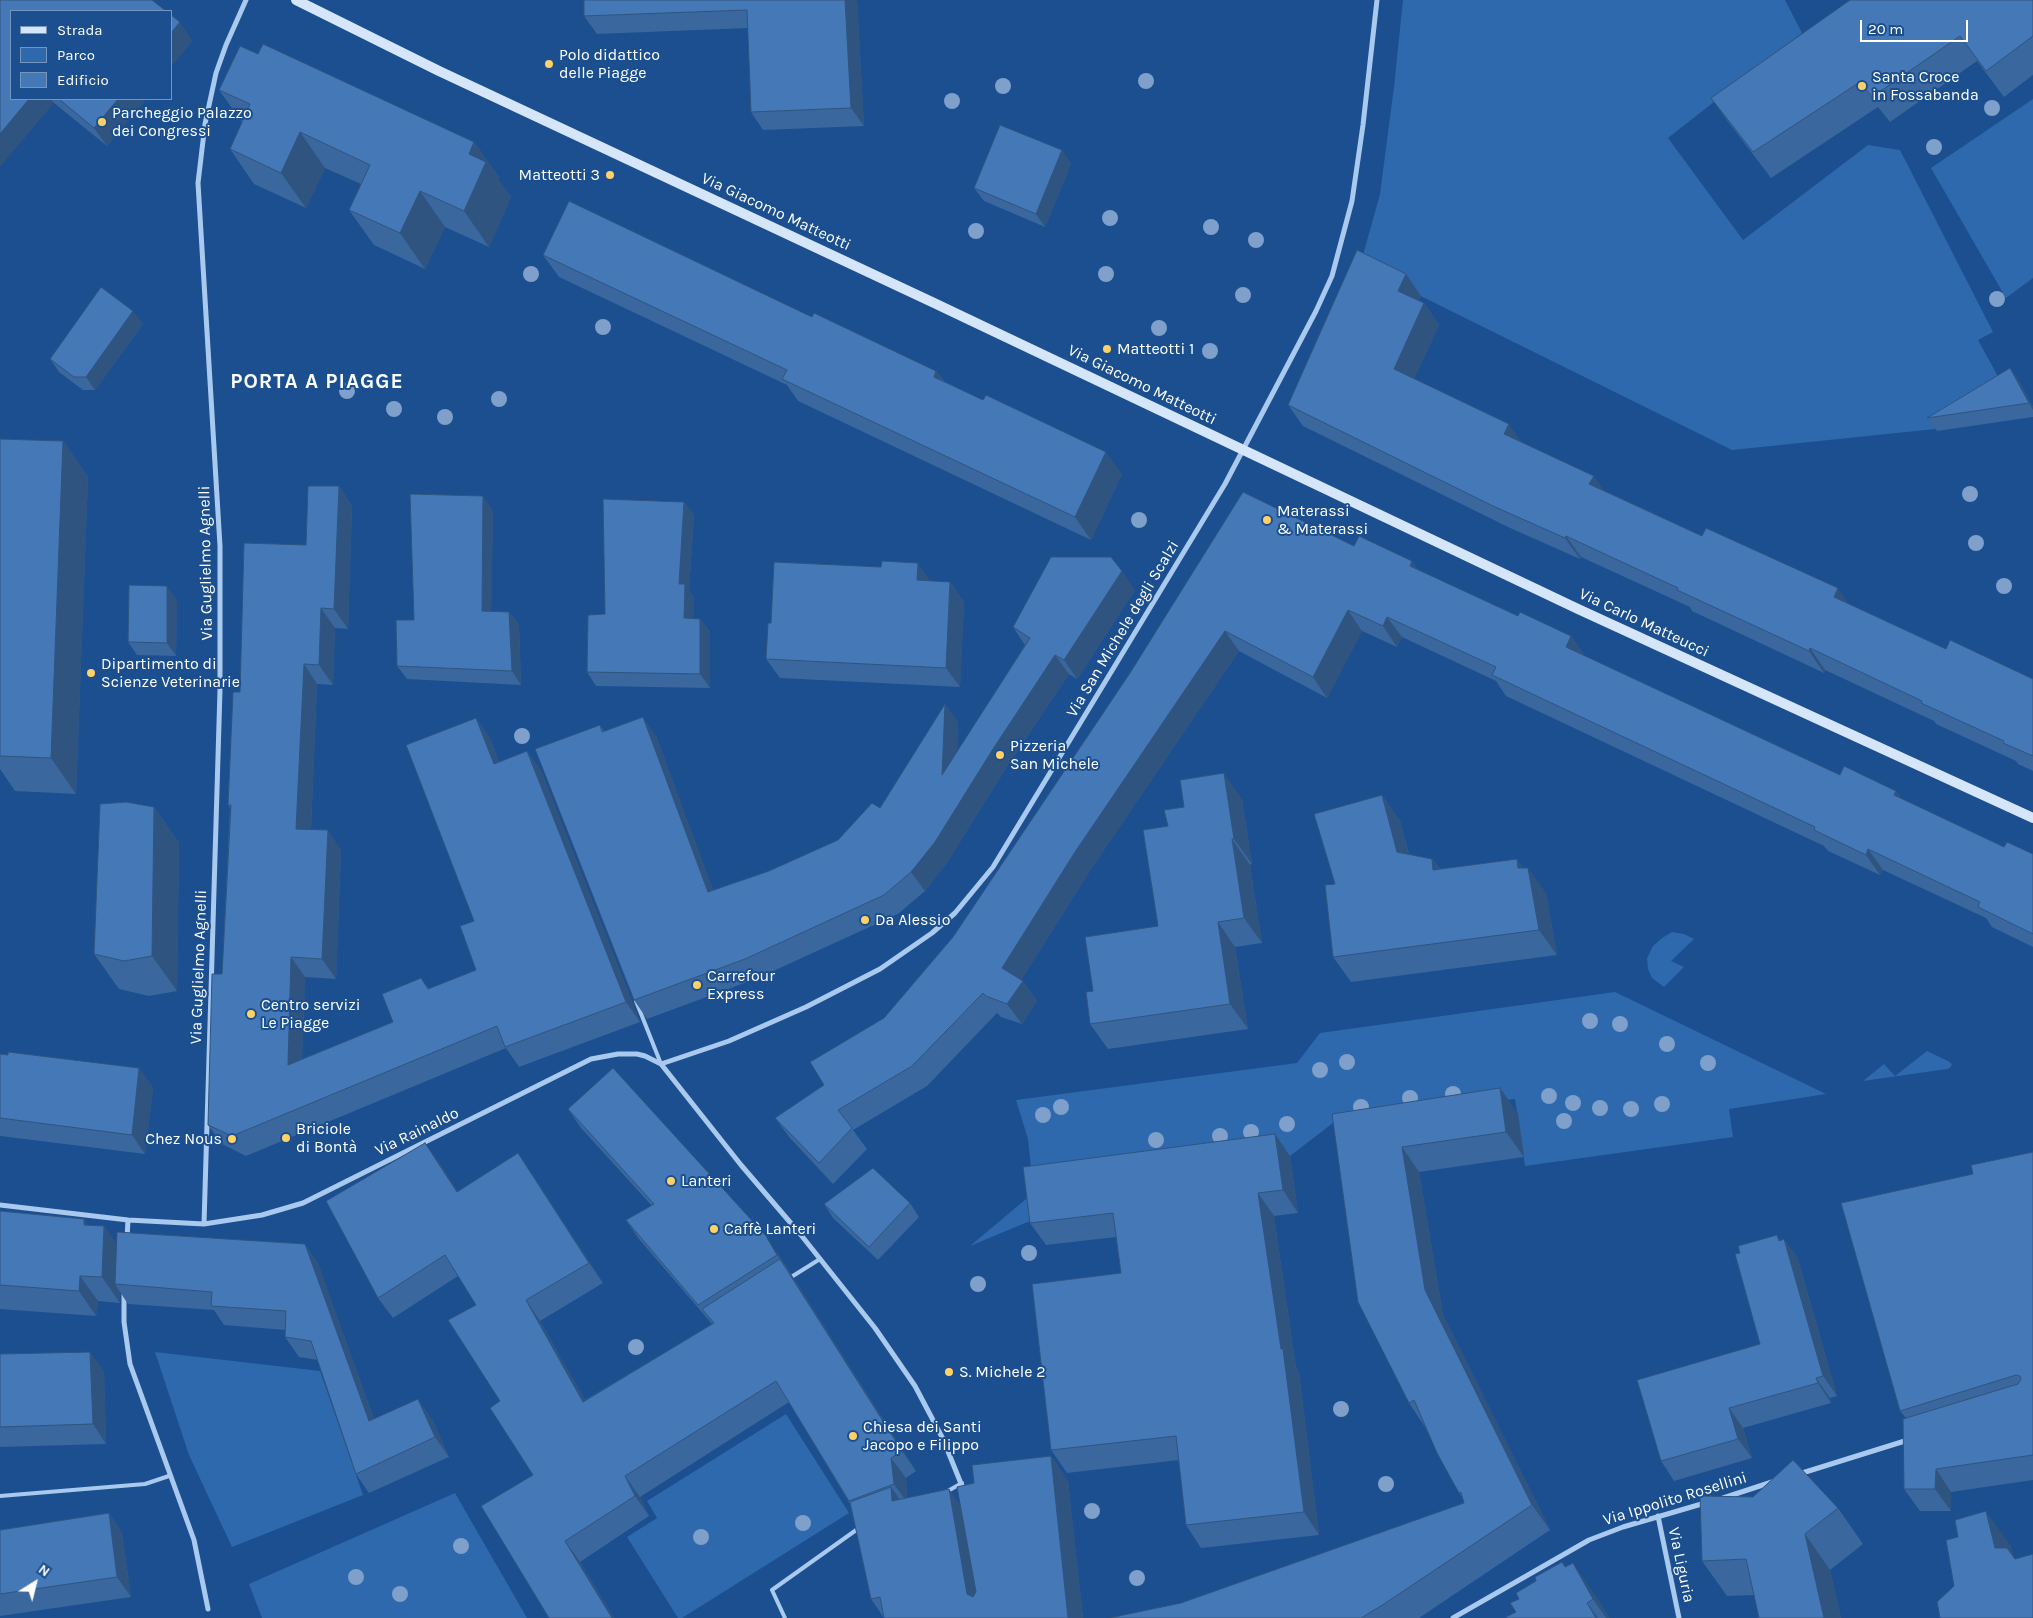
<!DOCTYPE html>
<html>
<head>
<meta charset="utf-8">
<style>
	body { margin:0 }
	#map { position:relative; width:2033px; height:1618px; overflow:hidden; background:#1b4f8f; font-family:Karla,sans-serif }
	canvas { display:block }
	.legend { position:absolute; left:10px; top:10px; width:162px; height:90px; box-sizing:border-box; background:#1b4f8f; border:1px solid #7695bc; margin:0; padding:6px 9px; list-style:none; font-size:15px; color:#fff }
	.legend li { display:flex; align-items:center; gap:10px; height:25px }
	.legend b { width:25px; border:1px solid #7695bc }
	.north { position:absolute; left:10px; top:1558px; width:50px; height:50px; -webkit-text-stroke:4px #1b4f8f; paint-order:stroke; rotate:36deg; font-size:14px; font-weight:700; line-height:20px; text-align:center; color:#fff }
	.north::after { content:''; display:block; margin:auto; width:18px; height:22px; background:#fff; clip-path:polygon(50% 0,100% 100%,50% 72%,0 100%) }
	.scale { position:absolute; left:1860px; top:20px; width:108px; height:22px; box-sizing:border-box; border:2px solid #fff; border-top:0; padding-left:6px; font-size:15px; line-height:18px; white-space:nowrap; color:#fff; -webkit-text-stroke:4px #1b4f8f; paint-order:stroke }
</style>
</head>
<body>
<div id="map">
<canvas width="2033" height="1618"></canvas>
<ul class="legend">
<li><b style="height:6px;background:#d6e6fa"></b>Strada</li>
<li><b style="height:14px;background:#2e69ad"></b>Parco</li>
<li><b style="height:14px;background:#4478b7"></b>Edificio</li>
</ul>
<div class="north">N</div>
<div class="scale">20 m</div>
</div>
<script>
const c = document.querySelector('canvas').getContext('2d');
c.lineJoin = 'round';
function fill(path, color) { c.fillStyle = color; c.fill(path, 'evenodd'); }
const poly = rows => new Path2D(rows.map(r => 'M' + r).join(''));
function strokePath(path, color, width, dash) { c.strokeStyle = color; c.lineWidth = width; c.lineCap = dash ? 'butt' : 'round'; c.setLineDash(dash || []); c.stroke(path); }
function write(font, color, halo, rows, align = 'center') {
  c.font = font + ' Karla,sans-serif'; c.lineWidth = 4; c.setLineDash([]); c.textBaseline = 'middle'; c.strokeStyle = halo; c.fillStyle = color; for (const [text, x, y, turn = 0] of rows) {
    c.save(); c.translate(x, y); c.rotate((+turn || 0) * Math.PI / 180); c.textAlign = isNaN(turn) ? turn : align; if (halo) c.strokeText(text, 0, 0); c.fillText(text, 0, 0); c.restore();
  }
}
fill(poly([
	[1403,0,1785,0,1802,33,1668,138,1743,240,1868,145,1900,150,1993,332,1978,340,2005,389,1984,424,1732,450,1360,266,1380,194,1394,87],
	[2033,99,2033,278,2006,298,1931,168],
	[1672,932,1684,934,1694,939,1671,961,1684,967,1664,987,1652,978,1648,969,1647,958,1653,946,1662,938],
	[1615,992,1826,1094,1729,1109,1733,1137,1525,1166,1515,1099,1333,1123,1290,1156,1179,1171,1042,1216,970,1246,1038,1189,1031,1168,1028,1139,1016,1100,1297,1063,1320,1033],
	[1927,1051,1948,1061,1952,1064,1950,1068,1947,1069,1863,1081,1884,1064,1895,1076],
	[155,1352,320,1371,363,1495,232,1547,189,1455],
	[786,1414,849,1513,682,1618,678,1618,627,1537,657,1518,647,1501],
	[455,1493,527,1618,262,1618,249,1584]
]), '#2e69ad');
strokePath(poly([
	[636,1001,661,1064],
	[788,1279,820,1259],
	[946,1492,962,1483],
	[0,1496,145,1484,169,1476],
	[785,1618,772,1590,859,1528]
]), '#a9c9ee', 4);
strokePath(poly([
	[661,1064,729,1041,806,1007,880,969,932,933,955,913,993,867,1225,484,1316,311,1332,276,1352,201,1363,125,1377,0],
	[0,1205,128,1220,204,1224,262,1215,303,1203,591,1059,618,1054,637,1054,645,1056,661,1064,741,1165,801,1235,875,1328,915,1386,943,1439,964,1491],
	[204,1224,220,690,220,546,198,183,205,124,216,73,226,45,246,0],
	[127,1239,128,1220],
	[124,1290,124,1322,130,1364,194,1540,208,1609],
	[1799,1474,1908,1440],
	[1723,1498,1772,1482],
	[1658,1516,1679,1618],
	[1453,1618,1589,1540,1623,1527,1705,1503]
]), '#a9c9ee', 5);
strokePath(poly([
	[296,0,439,71,932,302,1578,609,2033,818]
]), '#d6e6fa', 10);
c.fillStyle = '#7ea0ca';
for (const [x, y] of [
	[1146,81],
	[1003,86],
	[952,101],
	[1992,108],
	[1934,147],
	[1110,218],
	[1211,227],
	[976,231],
	[1256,240],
	[531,274],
	[1106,274],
	[1243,295],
	[1997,299],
	[603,327],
	[1159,328],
	[1210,351],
	[347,391],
	[499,399],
	[394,409],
	[445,417],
	[1970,494],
	[1139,520],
	[1976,543],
	[2004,586],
	[522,736],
	[1590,1021],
	[1620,1024],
	[1667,1044],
	[1347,1062],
	[1708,1063],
	[1320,1070],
	[1453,1094],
	[1549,1096],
	[1410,1098],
	[1573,1103],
	[1662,1104],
	[1061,1107],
	[1361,1107],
	[1600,1108],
	[1631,1109],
	[1043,1115],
	[1564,1121],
	[1287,1124],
	[1251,1132],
	[1220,1136],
	[1156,1140],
	[1029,1253],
	[978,1284],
	[636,1347],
	[1341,1409],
	[1386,1484],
	[1092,1511],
	[803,1523],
	[701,1537],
	[461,1546],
	[356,1577],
	[1137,1578],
	[400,1594]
]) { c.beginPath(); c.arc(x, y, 8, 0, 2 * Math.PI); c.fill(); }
fill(poly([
	[857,0,864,126,763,130,751,112,748,28,597,34,584,16],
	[2033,0,2033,75,2004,97,1977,61,1890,122,1878,107,1771,178,1729,123,1711,98],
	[258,54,474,142,499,177,498,179,511,197,489,247,445,227,425,269,374,245,349,210,361,184,325,168,306,208,254,184,230,149,242,122,219,90],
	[11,99,146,99,107,146,54,103],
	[1062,150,1071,164,1045,227,984,201,974,188],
	[543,255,812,317,936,371,944,381,1122,474,1091,540,798,401,787,385,559,277],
	[1406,274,1421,296,1418,301,1424,303,1439,325,1414,379,1605,491,1946,649,2033,679,2033,771,2018,764,2016,761,1936,724,1934,721,1825,670,1824,673,1692,611,1690,607,1581,557,1580,559,1508,527,1303,426,1288,405],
	[143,324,95,390,83,390,59,372,50,359],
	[2010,368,2019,381,2033,407,2033,417,1937,431,1927,418],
	[0,439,63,441,88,477,76,794,15,791,0,769],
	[339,486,352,506,348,629,335,628,333,685,317,684,311,830,341,850,336,979,305,977,302,1059,393,1022,421,978,429,989,476,970,474,921,476,718,490,738,499,762,527,751,541,771,640,1022,519,1067,506,1048,246,1156,222,1144,208,1125,222,974,230,808,228,805,240,692,306,545],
	[684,502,694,515,689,591,694,598,693,618,700,619,710,632,710,688,596,686,587,672,605,614],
	[493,510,491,611,509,612,519,625,521,685,407,679,397,666,414,620],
	[1354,546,1412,561,1418,570,1518,616,1571,636,1585,656,1840,775,1896,791,1902,799,2004,847,2033,854,2033,947,1992,927,1986,918,1883,870,1880,875,1828,851,1824,846,1506,696,1496,681,1402,637,1397,647,1362,631,1327,698,1239,651,1089,872,1021,980,1023,981,1037,1001,1022,1024,1001,1017,997,1013,927,1086,853,1130,867,1149,833,1184,790,1138,775,1118,824,1085,884,1018,953,937,1130,673],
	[930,581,950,582,964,602,960,687,780,678,766,659,771,623],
	[1135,590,1077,679,1069,674,1006,768,948,861,925,891,898,914,758,978,647,1019,634,1000,600,725,604,731,656,736,713,890,769,871,838,840,880,808,945,704,958,723,957,752,1025,645,1013,627],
	[177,600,176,656,137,655,128,642],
	[1382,795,1400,821,1409,854,1432,859,1440,869,1517,859,1523,868,1546,893,1557,955,1351,982,1333,957,1335,884],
	[1242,799,1252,864,1250,865,1262,943,1235,947,1248,1029,1108,1049,1090,1024,1093,991,1158,926,1168,826,1184,807],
	[154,807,179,843,177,991,149,996,119,989,94,954],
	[0,1054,139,1068,153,1088,145,1154,0,1136],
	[568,1109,779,1255,916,1471,906,1478,907,1498,949,1489,960,1506,974,1483,1051,1456,1068,1481,1083,1618,884,1618,871,1599,850,1504,789,1402,640,1497,649,1516,580,1562,614,1618,549,1618,533,1475,500,1401,476,1305,458,1276,393,1318,378,1298,425,1143,457,1191,532,1174,603,1283,540,1321,585,1400,712,1324,639,1239,626,1220,652,1206,581,1128],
	[1518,1113,1524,1157,1419,1172,1443,1315,1550,1530,1419,1618,1109,1618,1181,1603,1464,1503,1463,1498,1459,1493,1425,1427,1409,1403,1332,1114],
	[2033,1152,2033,1480,1951,1492,1951,1511,1920,1511,1904,1489,1906,1418,1900,1411,1973,1174],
	[1290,1156,1298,1213,1274,1216,1296,1368,1299,1372,1319,1535,1201,1548,1186,1525,1179,1460,1067,1473,1051,1450,1121,1273,1116,1237,1046,1245,1030,1223],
	[910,1203,919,1217,878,1260,833,1218,824,1204],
	[0,1211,88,1225,104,1226,116,1244,305,1244,318,1264,374,1419,432,1419,449,1457,369,1493,356,1474,318,1360,299,1357,285,1337,286,1330,224,1325,214,1310,128,1304,120,1292,120,1303,98,1301,96,1316,0,1309],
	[1784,1239,1798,1259,1837,1396,1830,1398,1831,1403,1743,1428,1752,1458,1674,1481,1661,1461,1760,1344,1781,1240],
	[0,1354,104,1371,106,1444,0,1447],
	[1838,1508,1863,1544,1830,1570,1841,1618,1759,1618,1754,1595,1727,1596,1702,1561],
	[109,1513,122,1533,131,1597,0,1616,0,1530],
	[1562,1562,1566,1567,1598,1599,1609,1618,1506,1618,1516,1612,1519,1599,1536,1581]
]), '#3a679d');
fill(poly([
	[845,0,857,0,864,126,851,108],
	[180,22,193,41,171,67,171,33],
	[29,99,51,99,54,103,0,167,0,134],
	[118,99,146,99,107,146,94,128],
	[300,132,325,168,306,208,281,173],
	[474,142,499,177,498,179,511,197,489,247,464,211,469,154],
	[1062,150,1071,164,1045,227,1036,214],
	[420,191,445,227,425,269,400,233],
	[1406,274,1421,296,1413,313,1398,291],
	[1424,303,1439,325,1409,390,1394,369],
	[133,311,143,324,95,390,86,377],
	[2010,368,2019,381,2033,407,2033,410,2029,403],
	[936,371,952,394,934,377],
	[1509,424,1524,445,1504,434],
	[63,441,88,477,76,794,51,758],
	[1106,452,1122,474,1091,540,1075,517],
	[1594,476,1609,497,1589,484],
	[339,486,352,506,348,629,334,609],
	[483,496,493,510,491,625,482,611],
	[684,502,694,515,689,591,694,598,693,631,684,618,679,584],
	[1566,536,1581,557,1580,559,1565,538],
	[1412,561,1426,582,1410,566],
	[918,563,932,583,917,580],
	[1122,571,1135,590,1077,679,1064,660],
	[950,582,964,602,960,687,946,668],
	[167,586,177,600,176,656,167,643],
	[1838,588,1853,610,1834,597],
	[321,608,335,628,333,685,319,665],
	[1348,610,1362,631,1327,698,1313,677],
	[509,612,519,625,521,685,512,671],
	[1387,617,1402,637,1397,647,1383,626],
	[700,619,710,632,710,688,700,674],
	[1225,631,1239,651,1089,872,1016,988,1002,968,1075,852],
	[1571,636,1585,656,1566,647],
	[1810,648,1825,670,1824,673,1809,651],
	[1055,655,1069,674,1006,768,948,861,925,891,911,872],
	[304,664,317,684,310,849,296,829],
	[945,704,958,723,956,794,942,775],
	[643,717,656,736,721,911,708,892],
	[476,718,490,738,507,783,494,764],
	[527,751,541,771,640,1022,626,1002],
	[1224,773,1242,799,1252,864,1234,839],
	[1896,791,1911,811,1894,795],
	[1382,795,1400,821,1415,878,1397,852],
	[154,807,179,843,177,991,152,956],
	[328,830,341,850,336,979,322,959],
	[1232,839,1250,865,1262,943,1244,918],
	[1868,849,1883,870,1880,875,1866,855],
	[1432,859,1450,884,1433,870],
	[1517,859,1530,878,1528,868,1546,893,1557,955,1539,930,1518,868],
	[1218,922,1235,947,1248,1029,1230,1004],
	[291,957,305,977,301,1084,288,1065],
	[1023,981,1037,1001,1022,1024,1007,1004],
	[139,1068,153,1088,145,1154,132,1135],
	[1500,1088,1518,1113,1524,1157,1506,1132],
	[1275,1134,1290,1156,1298,1213,1283,1190],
	[425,1143,440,1163,471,1212,457,1192],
	[1402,1147,1419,1172,1443,1315,1550,1530,1532,1505,1425,1290],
	[518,1153,532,1174,603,1283,589,1263],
	[1258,1193,1274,1216,1296,1368,1299,1372,1319,1535,1304,1512],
	[84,1219,102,1244,84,1225],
	[104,1226,122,1251,115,1284,120,1292,120,1303,102,1277],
	[1777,1235,1787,1249,1784,1239,1798,1259,1837,1396,1823,1376],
	[766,1236,779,1255,791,1273,777,1255],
	[305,1244,318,1264,382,1441,369,1421],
	[780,1259,795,1280,916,1471,902,1451],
	[80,1276,98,1301,96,1316,79,1291],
	[526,1300,540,1321,598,1422,583,1402],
	[90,1352,104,1371,106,1444,93,1424],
	[1816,1378,1830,1398,1831,1403,1818,1383],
	[418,1399,432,1419,449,1457,435,1437],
	[1729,1408,1743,1428,1752,1458,1738,1439],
	[1051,1456,1068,1481,1083,1618,1068,1618],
	[891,1458,906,1478,908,1504,894,1484],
	[1936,1469,1951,1492,1951,1511,1935,1489],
	[625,1476,640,1497,649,1516,635,1496],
	[891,1487,909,1512,892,1501],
	[949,1489,966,1514,985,1618,967,1594],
	[1986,1511,2011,1546,2020,1583,1995,1548],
	[109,1513,122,1533,131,1597,117,1577],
	[1805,1534,1830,1570,1841,1618,1824,1618],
	[565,1541,580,1562,614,1618,612,1618],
	[1573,1563,1598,1599,1609,1618,1606,1618,1593,1599],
	[1587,1603,1598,1618,1596,1618]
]), '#305480');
const building = poly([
	[0,0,152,0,166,11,11,11,11,99,29,99,0,134,0,0],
	[584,0,845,0,851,108,751,112,747,10,584,16,584,0],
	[1850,0,2033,0,2033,36,1986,71,1960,36,1872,97,1860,82,1753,152,1711,98,1850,0],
	[171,15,180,22,171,33,171,15],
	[263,44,474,142,469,154,486,162,464,211,420,191,400,233,349,210,370,165,300,132,281,173,230,149,250,104,219,90,240,46,258,54,263,44],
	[59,99,118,99,94,128,59,99],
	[1000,125,1062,150,1036,214,974,188,1000,125],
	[569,201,812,317,814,313,936,371,934,377,983,400,986,395,1106,452,1075,517,782,379,787,370,543,255,569,201],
	[1357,250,1406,274,1398,291,1424,303,1394,369,1509,424,1504,434,1594,476,1589,484,1702,536,1706,528,1838,588,1834,597,1946,649,1950,640,2033,679,2033,756,2003,743,2004,741,1921,703,1922,701,1810,648,1809,651,1677,590,1678,588,1566,536,1565,538,1493,506,1288,405,1357,250],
	[101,287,133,311,86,377,74,377,50,359,101,287],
	[2010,368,2029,403,1927,418,2010,368],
	[0,439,63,441,51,758,0,756,0,439],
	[308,486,339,486,334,609,321,608,319,665,304,664,296,829,328,830,322,959,291,957,288,1065,393,1022,382,994,421,978,428,989,476,970,460,926,474,921,406,745,476,718,494,764,527,751,626,1002,505,1047,497,1026,232,1136,208,1125,212,974,222,974,231,805,228,805,233,692,240,692,244,543,306,545,308,486],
	[1243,492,1354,546,1359,536,1412,561,1410,566,1518,616,1520,612,1571,636,1566,647,1840,775,1844,766,1896,791,1894,795,2004,847,2007,842,2033,854,2033,934,1978,907,1980,902,1868,849,1866,855,1814,830,1815,827,1492,675,1496,667,1387,617,1383,626,1348,610,1313,677,1225,631,1075,852,1002,968,1023,981,1007,1004,986,996,983,993,912,1066,838,1110,852,1128,819,1163,775,1118,824,1085,810,1062,884,1018,953,937,1130,673,1243,492],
	[410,494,483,496,482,611,509,612,512,671,397,666,396,620,414,620,410,494],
	[603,499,684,502,679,584,685,584,684,618,700,619,700,674,587,672,588,615,605,614,603,499],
	[1051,557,1111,557,1122,571,1064,660,1055,655,993,749,935,842,911,872,884,895,745,959,634,1000,535,749,600,725,602,732,643,717,708,892,769,871,838,840,872,803,880,808,945,704,942,775,1030,638,1013,627,1051,557],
	[882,561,918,563,917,580,950,582,946,668,766,659,768,623,771,623,774,562,881,567,882,561],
	[129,585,167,586,167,643,128,642,129,585],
	[1224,773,1234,839,1232,839,1244,918,1218,922,1230,1004,1090,1024,1086,992,1093,991,1085,937,1158,926,1143,830,1168,826,1164,810,1184,807,1180,780,1224,773],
	[1382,795,1397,852,1432,859,1433,870,1517,859,1518,868,1528,868,1539,930,1333,957,1325,885,1335,884,1314,814,1382,795],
	[126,802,154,807,152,956,124,961,94,954,100,804,126,802],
	[8,1052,139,1068,132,1135,0,1118,0,1054,8,1055,8,1052],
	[613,1068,766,1236,777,1255,698,1305,626,1220,654,1204,568,1109,613,1068],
	[1500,1088,1506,1132,1402,1147,1425,1290,1532,1505,1384,1604,1361,1618,1109,1618,1181,1603,1464,1503,1461,1492,1459,1493,1437,1453,1414,1400,1409,1403,1358,1302,1332,1114,1500,1088],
	[1275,1134,1283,1190,1258,1193,1281,1349,1283,1349,1304,1512,1186,1525,1176,1436,1051,1450,1032,1284,1121,1273,1113,1213,1030,1223,1023,1167,1275,1134],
	[425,1143,457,1192,518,1153,589,1263,526,1300,583,1402,714,1323,702,1309,780,1259,902,1451,891,1458,894,1484,849,1501,776,1381,625,1476,635,1496,565,1541,612,1618,549,1618,481,1506,533,1475,490,1408,500,1401,448,1320,476,1305,445,1255,378,1298,326,1201,425,1143],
	[2033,1152,2033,1455,1936,1469,1935,1489,1904,1489,1903,1419,2018,1384,2021,1379,2020,1376,2016,1375,1900,1411,1841,1203,1973,1174,1971,1165,2033,1152],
	[873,1168,910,1203,869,1247,824,1204,873,1168],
	[0,1211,84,1219,84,1225,104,1226,102,1277,80,1276,79,1291,0,1285,0,1211],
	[117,1232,305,1244,369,1421,418,1399,435,1437,356,1474,311,1341,285,1337,286,1311,211,1306,212,1292,115,1284,117,1232],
	[1777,1235,1779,1241,1784,1239,1823,1376,1816,1378,1818,1383,1729,1408,1738,1439,1661,1461,1637,1380,1760,1344,1735,1254,1740,1253,1738,1246,1777,1235],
	[90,1352,93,1424,0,1427,0,1354,90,1352],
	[1051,1456,1068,1618,884,1618,880,1597,871,1599,850,1502,891,1487,892,1501,949,1489,967,1594,973,1597,976,1592,957,1487,974,1483,972,1465,1051,1456],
	[1793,1460,1838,1508,1805,1534,1824,1618,1759,1618,1746,1559,1702,1561,1700,1496,1753,1497,1793,1460],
	[1986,1511,1995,1548,2007,1548,2015,1559,2033,1554,2033,1618,1940,1618,1937,1602,1954,1586,1946,1540,1958,1537,1955,1520,1986,1511],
	[109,1513,117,1577,0,1594,0,1530,109,1513],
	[1562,1562,1565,1567,1573,1563,1593,1599,1587,1603,1596,1618,1506,1618,1506,1617,1516,1612,1510,1603,1519,1599,1516,1593,1536,1581,1535,1577,1562,1562]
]);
fill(building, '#4478b7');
strokePath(building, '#305480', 1);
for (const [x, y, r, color] of [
	[549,64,5,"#ffd166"],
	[1862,86,5,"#ffd166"],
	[102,122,5,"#ffd166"],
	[610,175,5,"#ffd166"],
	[1107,349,5,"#ffd166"],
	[1267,520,5,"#ffd166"],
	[91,673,5,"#ffd166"],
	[1000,755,5,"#ffd166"],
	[865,920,5,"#ffd166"],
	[697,985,5,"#ffd166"],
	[251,1014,5,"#ffd166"],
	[286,1138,5,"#ffd166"],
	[232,1139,5,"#ffd166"],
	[671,1181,5,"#ffd166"],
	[714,1229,5,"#ffd166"],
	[949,1372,5,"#ffd166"],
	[853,1436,5,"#ffd166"]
]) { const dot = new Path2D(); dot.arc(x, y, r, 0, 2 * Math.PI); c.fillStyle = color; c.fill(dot); strokePath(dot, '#1b4f8f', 2); }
write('16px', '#fff', '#1b4f8f', [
	["Polo didattico",559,55],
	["delle Piagge",559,73],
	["Santa Croce",1872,77],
	["in Fossabanda",1872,95],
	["Parcheggio Palazzo",112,113],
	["dei Congressi",112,131],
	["Matteotti 3",600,175,"right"],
	["Matteotti 1",1117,349],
	["Materassi",1277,511],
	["& Materassi",1277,529],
	["Dipartimento di",101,664],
	["Scienze Veterinarie",101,682],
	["Pizzeria",1010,746],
	["San Michele",1010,764],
	["Da Alessio",875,920],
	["Carrefour",707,976],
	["Express",707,994],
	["Centro servizi",261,1005],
	["Le Piagge",261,1023],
	["Briciole",296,1129],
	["di Bontà",296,1147],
	["Chez Nous",222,1139,"right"],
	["Lanteri",681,1181],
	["Caffè Lanteri",724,1229],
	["S. Michele 2",959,1372],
	["Chiesa dei Santi",863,1427],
	["Jacopo e Filippo",863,1445]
], 'left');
write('16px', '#fff', '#1b4f8f', [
	["Via Giacomo Matteotti",776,212,25],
	["Via Giacomo Matteotti",1142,385,26],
	["Via Guglielmo Agnelli",206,563,-91],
	["Via Carlo Matteucci",1644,623,25],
	["Via San Michele degli Scalzi",1123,629,-59],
	["Via Guglielmo Agnelli",199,967,-88],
	["Via Rainaldo",417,1132,-26],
	["Via Ippolito Rosellini",1675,1499,-17],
	["Via Liguria",1681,1565,78]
]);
c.letterSpacing = '1px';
write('bold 21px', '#fff', '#1b4f8f', [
	["PORTA A PIAGGE",317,382]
]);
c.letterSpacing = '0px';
</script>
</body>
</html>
